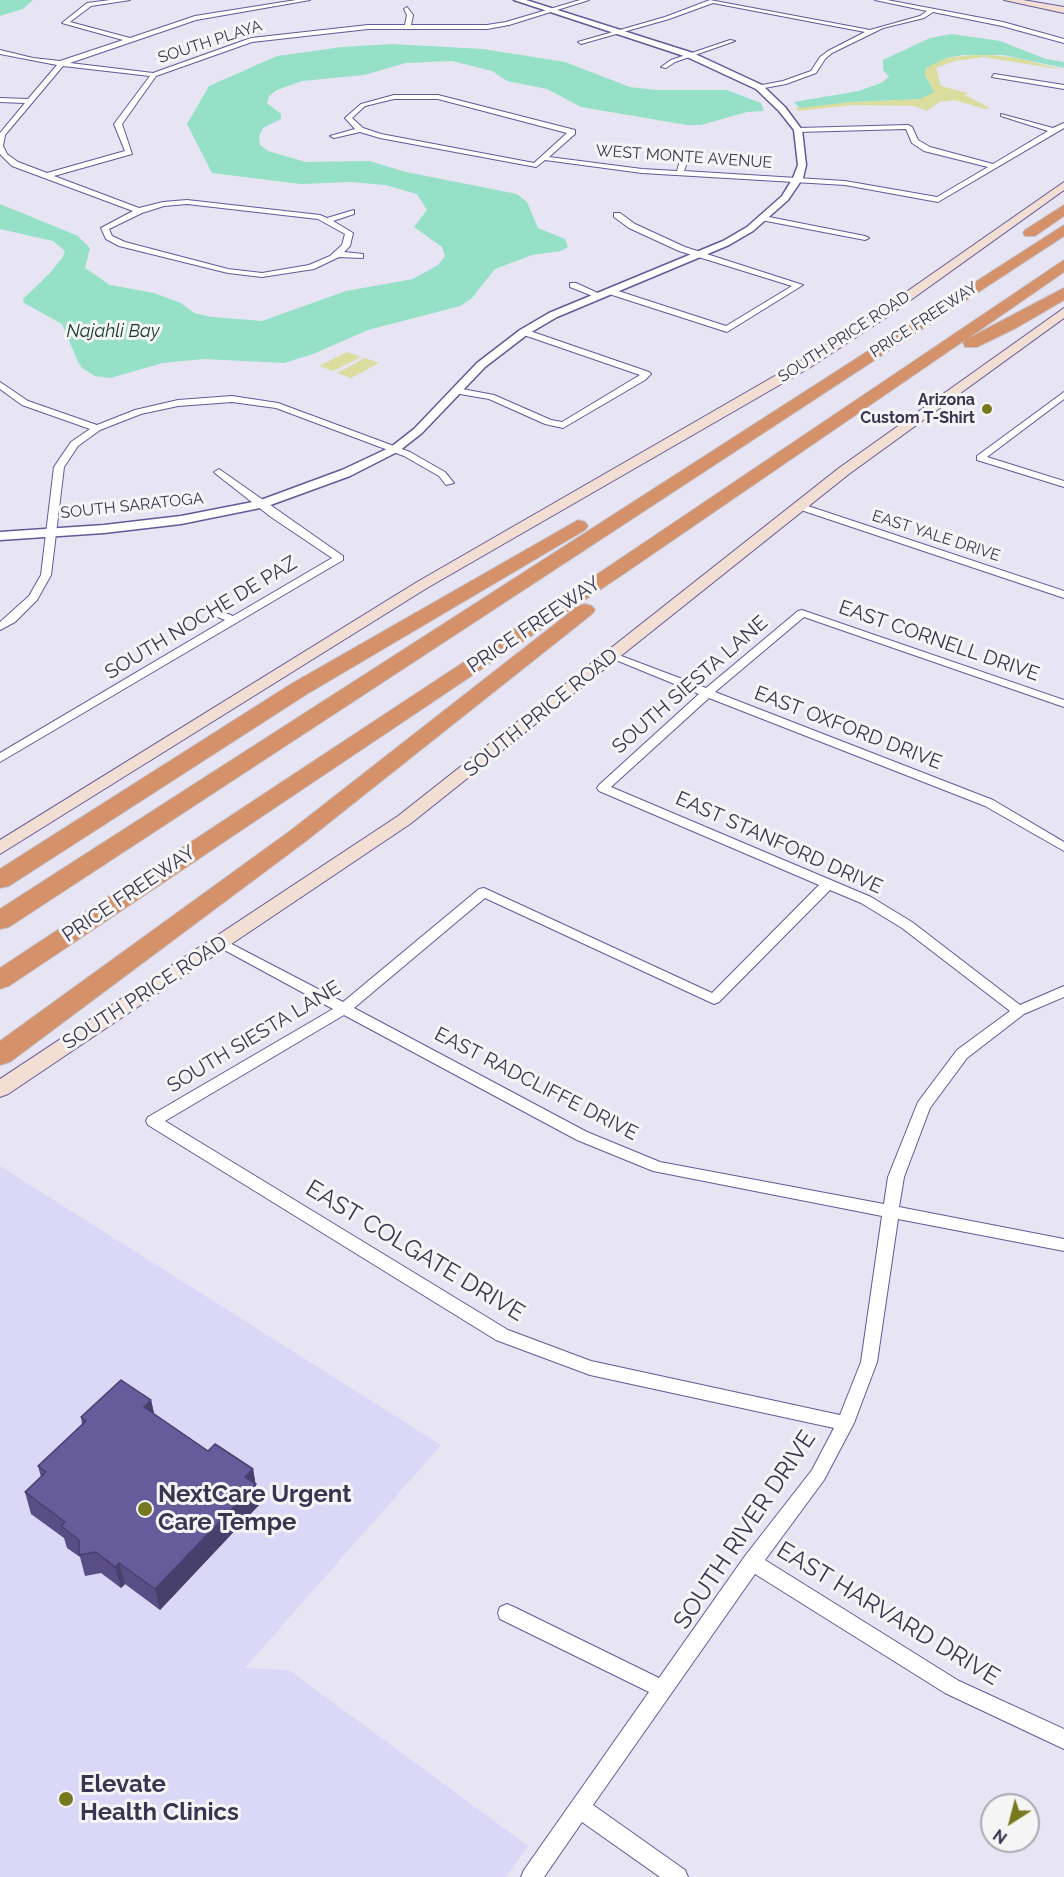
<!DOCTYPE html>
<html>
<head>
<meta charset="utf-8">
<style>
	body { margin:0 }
	#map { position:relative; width:1064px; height:1877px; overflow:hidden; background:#e7e5f4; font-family:Raleway,sans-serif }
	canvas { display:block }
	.north { position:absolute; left:980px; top:1793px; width:60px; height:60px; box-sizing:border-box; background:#f5f5f5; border:2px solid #aaa8b3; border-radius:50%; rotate:216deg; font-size:16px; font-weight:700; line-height:24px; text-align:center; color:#393451 }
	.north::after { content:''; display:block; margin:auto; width:21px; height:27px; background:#777920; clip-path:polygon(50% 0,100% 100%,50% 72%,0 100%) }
</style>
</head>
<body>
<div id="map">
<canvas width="1064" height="1877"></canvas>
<div class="north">N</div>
</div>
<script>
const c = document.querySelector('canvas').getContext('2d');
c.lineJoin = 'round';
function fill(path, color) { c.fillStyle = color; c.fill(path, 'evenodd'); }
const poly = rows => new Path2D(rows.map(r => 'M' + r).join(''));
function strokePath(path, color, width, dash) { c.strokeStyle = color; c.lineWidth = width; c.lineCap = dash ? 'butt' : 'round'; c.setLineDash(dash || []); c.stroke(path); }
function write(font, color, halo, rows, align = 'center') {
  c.font = font + ' Raleway,sans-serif'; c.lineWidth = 6; c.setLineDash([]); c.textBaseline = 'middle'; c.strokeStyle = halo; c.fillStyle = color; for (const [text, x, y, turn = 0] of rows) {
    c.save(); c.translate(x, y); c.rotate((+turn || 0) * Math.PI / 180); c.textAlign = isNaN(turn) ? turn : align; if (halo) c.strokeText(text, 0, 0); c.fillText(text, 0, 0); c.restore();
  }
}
fill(poly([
	[0,1166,441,1445,245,1668,289,1670,528,1846,506,1877,0,1877]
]), '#dbd7f7');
fill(poly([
	[982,54,1018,58,1064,70,983,57,955,61,936,68,941,86,968,93,965,95,990,108,985,109,954,100,939,102,927,111,914,106,853,105,798,111,796,108,850,102,920,99,932,89,924,72,929,65,946,58],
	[347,352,361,357,333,371,319,366],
	[365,358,379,363,351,378,337,373]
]), '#dadd9d');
fill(poly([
	[0,0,33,0,23,9,0,16],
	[952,34,1000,41,1046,59,1064,62,1064,68,1003,55,963,55,946,58,926,68,925,75,934,92,920,99,850,102,800,108,794,102,859,91,881,83,889,77,883,70,883,60,930,38],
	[392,44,483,49,565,62,630,87,656,90,727,90,761,103,764,111,747,112,701,125,687,125,581,107,547,89,507,81,492,71,452,61,406,63,364,75,302,81,277,90,269,96,267,103,281,114,281,119,263,128,259,136,260,145,268,151,306,162,369,161,406,172,517,194,527,202,538,228,565,239,568,247,561,251,532,255,495,269,471,299,460,306,368,330,313,354,284,363,203,359,163,363,110,378,95,376,82,368,78,362,62,324,24,303,23,299,48,275,63,257,65,251,53,241,0,229,0,204,78,236,90,248,85,268,110,285,154,293,181,303,194,313,212,317,262,321,346,291,413,279,438,265,445,256,442,247,414,227,427,210,417,194,385,185,351,182,301,184,212,173,187,124,209,86,277,56,342,47]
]), '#95e0c6');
const minor = poly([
	[110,0,130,0,91,6,70,22,130,38,195,16,296,0,310,0,196,20,70,63,153,73,251,38,368,25,405,25,407,15,404,9,407,7,413,15,411,25,487,25,506,22,580,0,589,0,509,25,487,29,368,29,252,42,156,76,122,124,132,154,54,176,139,208,163,202,187,200,320,215,327,218,354,210,354,214,333,221,353,233,350,246,344,252,363,254,363,258,339,257,314,269,262,277,228,273,119,246,106,239,101,228,133,211,12,166,0,154,0,133,25,103,0,102,0,98,28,99,57,65,0,54,0,50,33,58,60,61,123,40,62,23,87,3,110,0],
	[63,66,150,76,114,124,125,151,47,173,18,162,7,154,3,146,5,135,63,66],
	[187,204,318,219,345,234,342,245,330,256,309,265,262,273,228,269,125,242,112,236,109,229,142,213,164,206,187,204],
	[710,0,870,30,920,16,927,11,875,0,887,0,1003,22,1064,39,1064,43,1002,26,933,12,924,18,883,28,832,53,825,59,816,73,786,84,759,89,757,86,783,81,811,71,820,57,828,51,865,32,713,3,669,19,581,44,578,42,665,17,710,0],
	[730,40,735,41,675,62,666,68,661,67,671,60,730,40],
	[994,74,1064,85,1064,89,992,77,994,74],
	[394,95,438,95,575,130,575,134,549,157,642,169,677,171,683,151,687,149,691,151,684,171,845,181,937,197,988,167,924,151,912,143,906,129,798,132,794,130,798,128,908,125,912,127,918,140,930,147,993,164,1048,131,1001,116,1001,114,1053,128,1064,123,1064,128,938,202,845,185,642,173,545,160,536,167,380,138,360,132,334,138,330,136,355,129,345,118,361,104,394,95],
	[394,99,438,99,567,133,534,163,381,134,363,128,352,118,365,106,394,99],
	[614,213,620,213,635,224,685,247,803,285,727,332,606,293,606,289,612,289,726,326,792,286,679,251,629,228,614,217,614,213],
	[764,216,865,236,869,238,865,240,761,220,760,218,764,216],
	[570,283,576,283,602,295,595,297,570,287,570,283],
	[524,329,649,372,651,374,645,380,563,428,545,424,489,399,454,393,454,389,457,388,494,395,551,420,562,422,640,375,521,334,520,332,524,329],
	[0,382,28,401,97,425,135,410,178,400,232,396,278,403,410,452,445,472,454,483,446,485,439,476,404,456,276,408,232,402,178,406,141,414,100,430,78,446,64,467,51,575,37,600,15,622,0,630,0,622,29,596,41,575,54,467,71,442,90,429,22,405,0,389,0,382],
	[1064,392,1064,399,987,457,1064,481,1064,487,977,460,977,456,1064,392],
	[219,469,343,556,343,560,0,762,0,753,225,620,203,611,203,607,211,607,233,616,332,558,271,517,216,474,214,472,219,469],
	[799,503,1064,591,1064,598,795,508,795,504,799,503],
	[802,610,1064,700,1064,707,804,617,715,692,993,800,1064,842,1064,851,985,806,709,698,611,787,871,897,912,922,1020,1005,1064,986,1064,997,1024,1014,967,1058,930,1108,904,1177,899,1207,1064,1239,1064,1251,898,1219,877,1362,854,1423,824,1480,765,1560,959,1681,1064,1729,1064,1749,945,1693,755,1574,593,1805,685,1870,688,1877,660,1877,582,1822,544,1877,521,1877,524,1870,649,1692,500,1619,498,1613,500,1607,507,1604,514,1607,659,1678,745,1556,812,1470,834,1428,590,1375,496,1340,148,1125,146,1121,148,1117,333,1009,217,946,215,943,222,939,343,1002,479,889,484,888,712,993,819,885,599,791,597,788,599,785,699,694,606,656,608,654,616,654,706,688,798,611,802,610],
	[830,890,861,903,902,928,1010,1011,957,1050,918,1102,888,1177,884,1204,660,1162,587,1132,354,1008,485,898,714,1004,719,1002,830,890],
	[344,1015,577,1140,653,1171,882,1216,861,1362,840,1415,591,1361,508,1330,165,1121,344,1015]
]);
const tertiary = poly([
	[514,0,526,0,693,53,762,85,785,107,802,130,806,165,803,178,788,200,753,231,729,245,557,317,528,334,485,367,422,433,399,451,350,476,265,507,181,524,104,533,0,540,0,532,104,525,181,516,258,501,342,470,391,447,414,429,477,363,520,330,549,313,723,241,747,227,782,196,793,178,798,165,794,130,779,111,756,89,687,57,514,0]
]);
const secondary = poly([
	[1004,0,1023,0,1064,7,1064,13,1004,0],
	[1064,182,1064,190,887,317,809,368,427,588,0,854,0,840,417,582,799,362,879,311,1064,182],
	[1064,308,1064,318,849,474,410,824,8,1094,0,1097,0,1079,398,816,839,468,1064,308]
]);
const motorway = poly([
	[1064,205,1064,216,1035,236,1025,236,1023,233,1025,230,1064,205],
	[1064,225,1064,236,9,927,0,929,0,909,1064,225],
	[1064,260,1064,272,967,339,1064,288,1064,300,1016,328,977,347,965,347,963,343,965,340,625,573,9,986,0,989,0,968,611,565,1064,260],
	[578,520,585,522,588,526,585,530,307,694,9,886,0,888,0,869,291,684,578,520],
	[585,604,592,606,595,610,592,614,306,841,10,1062,0,1065,0,1041,290,831,578,606,585,604]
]);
strokePath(minor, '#645898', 2);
strokePath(tertiary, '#645898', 3);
strokePath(secondary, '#645898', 2);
strokePath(motorway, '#c4c2cb', 2);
fill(minor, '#fff');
fill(tertiary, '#fff');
fill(secondary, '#f2ded2');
fill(motorway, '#d5916a');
fill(poly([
	[151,1400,154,1414,208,1451,253,1469,259,1505,160,1610,125,1584,121,1588,101,1573,85,1576,80,1557,67,1548,64,1538,31,1514,25,1492,41,1477,38,1466,82,1425,81,1417]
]), '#584e85');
fill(poly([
	[151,1400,156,1422,144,1407],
	[253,1469,259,1505,160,1610,155,1589],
	[119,1563,125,1584,121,1588,115,1567]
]), '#47406c');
const building = poly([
	[121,1380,151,1400,144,1407,208,1451,215,1444,253,1469,245,1477,256,1484,155,1589,119,1563,115,1567,96,1552,79,1555,79,1540,61,1526,65,1522,25,1492,46,1472,38,1466,86,1421,81,1417,121,1380]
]);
fill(building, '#665b9b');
strokePath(building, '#47406c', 1.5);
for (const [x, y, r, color] of [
	[987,409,6,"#777920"],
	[145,1509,8,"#777920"],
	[66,1799,8,"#777920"]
]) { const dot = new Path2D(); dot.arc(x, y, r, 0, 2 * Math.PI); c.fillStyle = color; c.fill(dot); strokePath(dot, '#f5f5f5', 2); }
write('16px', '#393451', '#f5f5f5', [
	["SOUTH PLAYA",210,42,-18],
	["WEST MONTE AVENUE",684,157,4],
	["PRICE FREEWAY",924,320,-33],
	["SOUTH PRICE ROAD",844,337,-33],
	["SOUTH SARATOGA",132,506,-6],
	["EAST YALE DRIVE",936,536,18]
]);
write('bold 16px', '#393451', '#f5f5f5', [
	["Arizona",975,400],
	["Custom T-Shirt",975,418]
], 'right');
write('italic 18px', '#15382d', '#f5f5f5', [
	["Najahli Bay",113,332]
]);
write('20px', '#393451', '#f5f5f5', [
	["SOUTH NOCHE DE PAZ",201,618,-31],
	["PRICE FREEWAY",534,625,-34],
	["EAST CORNELL DRIVE",939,641,19],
	["SOUTH SIESTA LANE",690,685,-41],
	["SOUTH PRICE ROAD",541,713,-39],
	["EAST OXFORD DRIVE",848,728,21],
	["EAST STANFORD DRIVE",779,843,24],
	["PRICE FREEWAY",129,894,-34],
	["SOUTH PRICE ROAD",145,993,-33],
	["SOUTH SIESTA LANE",254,1037,-31],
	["EAST RADCLIFFE DRIVE",536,1084,27]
]);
write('24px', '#393451', '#f5f5f5', [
	["EAST COLGATE DRIVE",415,1251,31],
	["SOUTH RIVER DRIVE",745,1530,-56],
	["EAST HARVARD DRIVE",888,1614,31]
]);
write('bold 24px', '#393451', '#f5f5f5', [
	["NextCare Urgent",158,1495],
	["Care Tempe",158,1523],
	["Elevate",80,1785],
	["Health Clinics",80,1813]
], 'left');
</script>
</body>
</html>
